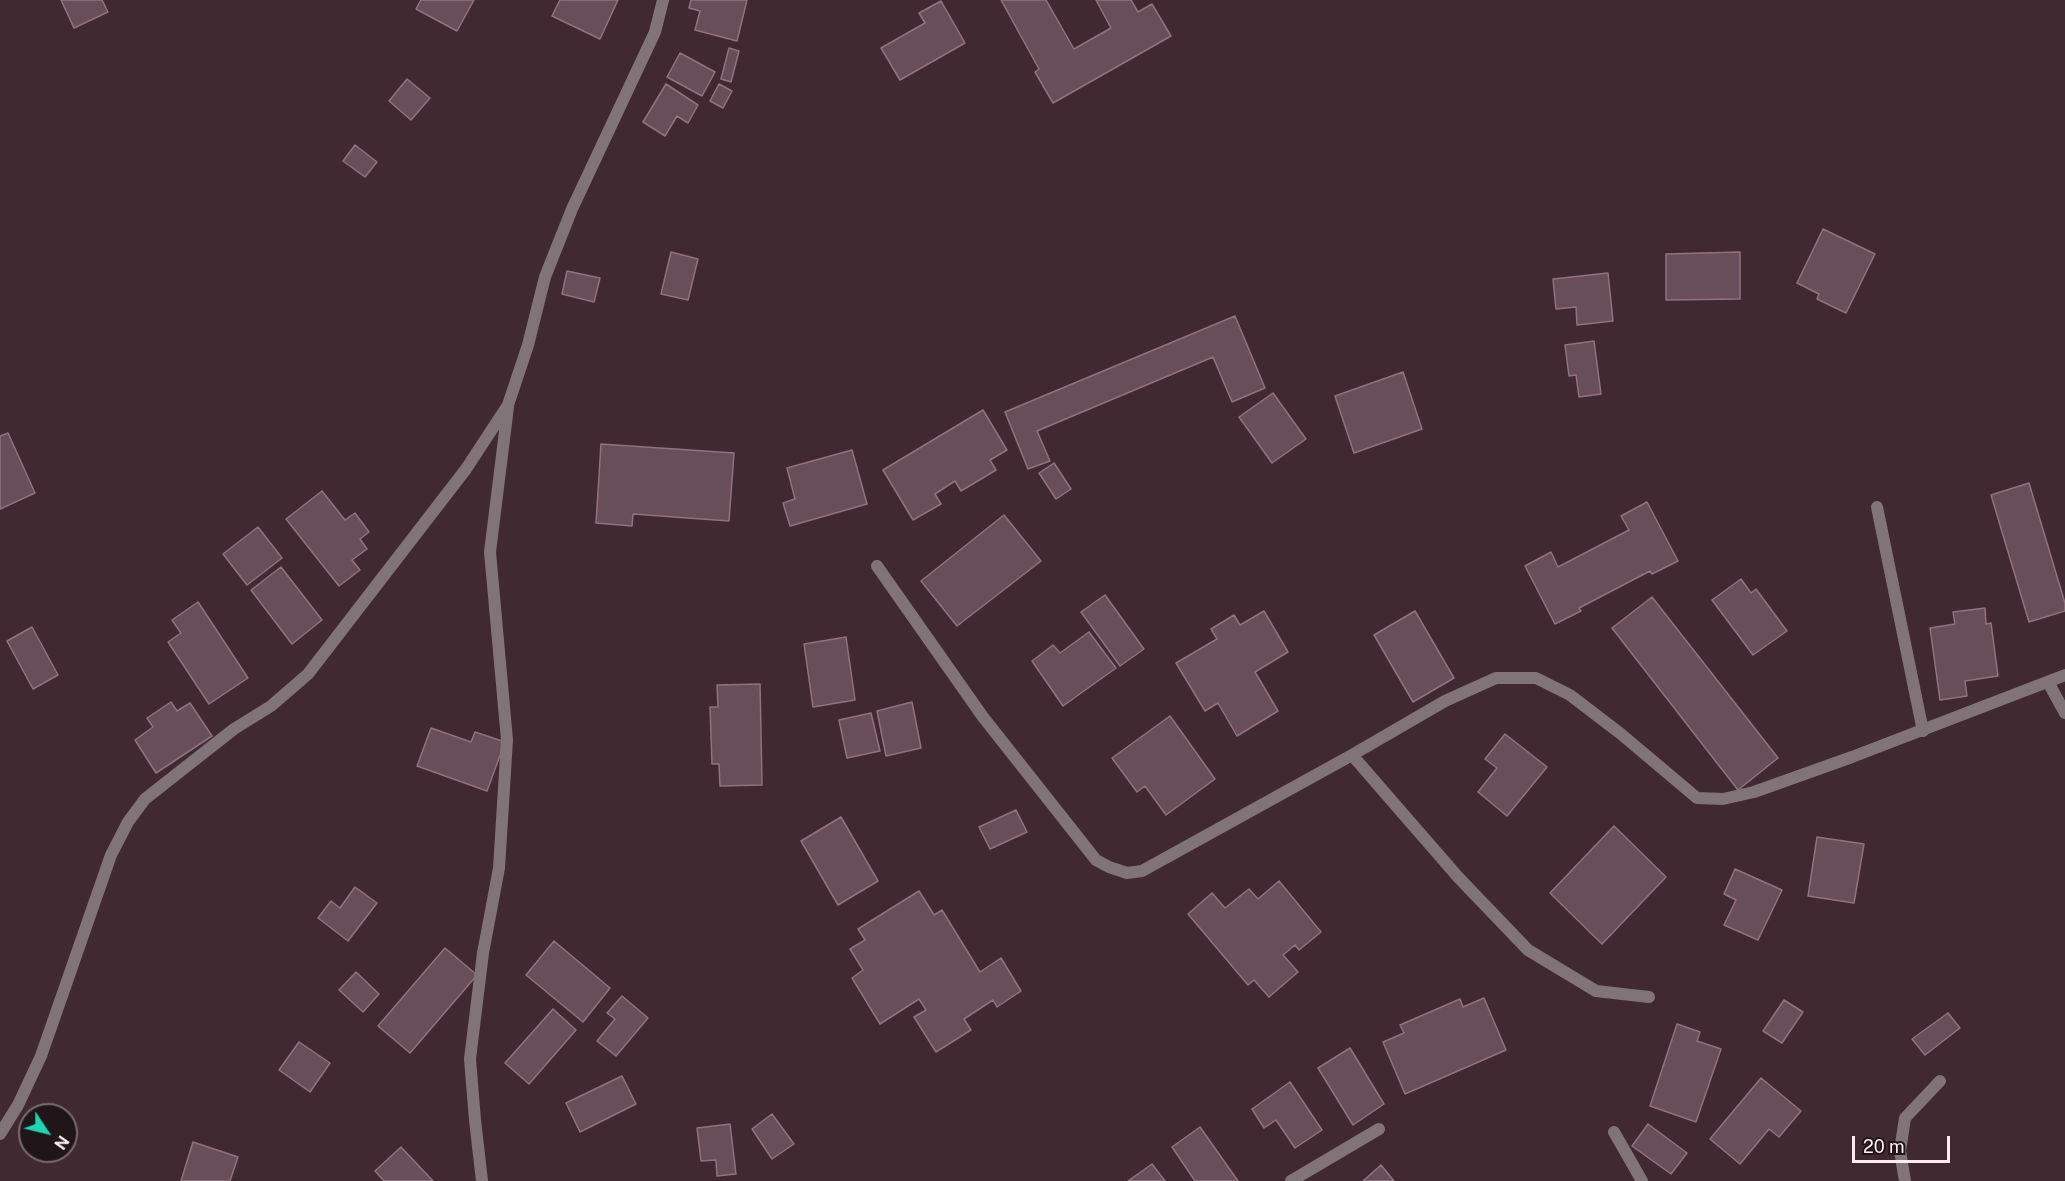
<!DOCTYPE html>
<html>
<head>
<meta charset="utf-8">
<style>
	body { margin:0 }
	#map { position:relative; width:2065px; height:1181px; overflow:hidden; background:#412932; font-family:"Public Sans",sans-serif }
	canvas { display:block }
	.north { position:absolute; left:18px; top:1103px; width:60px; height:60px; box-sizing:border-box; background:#201519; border:2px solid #786b70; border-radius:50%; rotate:125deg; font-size:16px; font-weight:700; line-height:24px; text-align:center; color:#fdedf3 }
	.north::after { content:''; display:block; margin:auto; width:21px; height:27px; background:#1ed5b0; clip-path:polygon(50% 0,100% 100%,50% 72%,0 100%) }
	.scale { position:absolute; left:1852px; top:1136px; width:98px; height:27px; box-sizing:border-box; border:3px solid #fdedf3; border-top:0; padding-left:8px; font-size:18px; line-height:21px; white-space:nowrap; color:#fdedf3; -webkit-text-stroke:4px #201519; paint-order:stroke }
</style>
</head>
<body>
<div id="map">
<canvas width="2065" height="1181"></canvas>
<div class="north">N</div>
<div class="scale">20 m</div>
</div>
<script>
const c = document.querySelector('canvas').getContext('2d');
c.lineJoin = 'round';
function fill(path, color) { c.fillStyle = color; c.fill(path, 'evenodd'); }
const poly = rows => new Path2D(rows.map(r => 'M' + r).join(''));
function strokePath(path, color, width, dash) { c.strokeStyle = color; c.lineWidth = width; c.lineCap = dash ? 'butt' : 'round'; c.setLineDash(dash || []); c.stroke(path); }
const building = poly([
	[61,0,102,0,108,12,74,28,61,0],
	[421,0,474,0,457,31,416,9,421,0],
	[560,0,618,0,600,39,552,16,560,0],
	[691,0,747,0,737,41,695,30,700,11,689,8,691,0],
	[1001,0,1046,0,1074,49,1111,28,1096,0,1131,0,1138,12,1152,4,1171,36,1053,103,1035,72,1039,69,1001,0],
	[941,1,965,43,900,80,881,48,925,23,919,13,941,1],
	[729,48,739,51,731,82,721,79,729,48],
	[680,53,715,72,702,96,667,77,680,53],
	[407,79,430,98,411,120,389,101,407,79],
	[666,84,698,105,688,123,677,116,665,136,643,122,666,84],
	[719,84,732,91,723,108,710,101,719,84],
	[355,145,377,162,365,177,343,161,355,145],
	[1823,229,1875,254,1846,313,1817,299,1819,294,1797,283,1823,229],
	[671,252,698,259,688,300,661,294,671,252],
	[1740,252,1740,299,1666,300,1666,254,1740,252],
	[567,271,600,278,594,302,562,294,567,271],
	[1608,273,1613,321,1577,325,1576,307,1556,309,1553,279,1608,273],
	[1235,316,1265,388,1232,402,1213,357,1037,431,1050,461,1028,469,1005,412,1235,316],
	[1594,341,1601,394,1579,397,1576,375,1569,376,1565,345,1594,341],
	[1403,372,1422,429,1354,453,1335,396,1403,372],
	[1273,393,1306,439,1272,463,1239,417,1273,393],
	[983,410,1007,450,990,460,996,470,961,491,955,481,935,494,941,504,913,520,883,470,983,410],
	[8,433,35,493,0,509,0,436,8,433],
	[601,444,734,453,729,521,633,514,632,526,596,523,601,444],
	[852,450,867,504,790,526,783,503,795,499,787,468,852,450],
	[1054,463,1071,489,1056,499,1039,473,1054,463],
	[2029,483,2065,603,2065,611,2029,622,1991,495,2029,483],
	[322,491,345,520,355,513,369,532,360,539,367,549,352,560,360,570,339,586,286,519,322,491],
	[1647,502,1678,561,1652,574,1650,571,1579,608,1581,611,1555,624,1525,566,1551,552,1558,567,1629,530,1621,516,1647,502],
	[1004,515,1041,561,957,626,921,581,1004,515],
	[258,527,282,558,247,585,223,554,258,527],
	[281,567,322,620,292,644,251,590,281,567],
	[1741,579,1751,593,1756,589,1787,631,1753,655,1712,600,1741,579],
	[1105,595,1144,649,1120,666,1081,612,1105,595],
	[1652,597,1778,758,1738,790,1612,628,1652,597],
	[198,602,248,678,209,704,168,642,181,633,172,620,198,602],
	[1985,608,1986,624,1991,623,1998,676,1965,681,1967,696,1940,700,1930,628,1955,624,1953,612,1985,608],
	[1264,611,1288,652,1255,672,1278,711,1237,736,1218,703,1205,711,1176,663,1217,639,1211,629,1234,615,1240,625,1264,611],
	[1415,611,1454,678,1413,702,1374,635,1415,611],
	[32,627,58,675,33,689,7,641,32,627],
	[1089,632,1116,668,1063,706,1032,661,1053,645,1060,653,1089,632],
	[846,637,855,700,813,707,804,644,846,637],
	[760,684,762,785,720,786,719,764,712,764,710,707,718,707,717,685,760,684],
	[171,702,177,711,190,703,212,736,156,773,135,740,153,727,147,718,171,702],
	[912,702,921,748,886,756,877,711,912,702],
	[871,713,880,751,847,758,839,720,871,713],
	[1170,716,1215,779,1166,815,1145,786,1137,792,1112,758,1170,716],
	[431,728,471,742,475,732,505,742,487,791,417,766,431,728],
	[1505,734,1547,767,1507,816,1478,792,1497,768,1485,759,1505,734],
	[1016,810,1027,832,990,849,979,827,1016,810],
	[841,817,878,881,838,905,801,841,841,817],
	[1614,826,1666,877,1602,944,1550,893,1614,826],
	[1817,837,1864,844,1854,903,1808,896,1817,837],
	[1735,869,1782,890,1758,940,1724,925,1736,900,1724,894,1735,869],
	[1279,881,1321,932,1299,950,1295,945,1283,955,1298,972,1269,997,1254,980,1248,985,1188,914,1212,893,1225,908,1249,889,1258,899,1279,881],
	[355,887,377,903,348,941,318,918,331,901,340,908,355,887],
	[919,891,934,915,942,910,980,972,1001,958,1021,991,997,1007,993,1000,964,1019,971,1030,936,1052,914,1017,926,1010,919,999,880,1024,852,978,863,970,850,949,865,940,858,929,919,891],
	[554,941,610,988,583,1022,526,975,554,941],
	[445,948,477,975,410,1053,378,1026,445,948],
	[356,972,379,994,363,1012,339,990,356,972],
	[622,996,648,1018,616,1056,597,1041,615,1019,607,1013,622,996],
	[1484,998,1506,1050,1405,1094,1383,1042,1404,1033,1400,1025,1460,999,1463,1007,1484,998],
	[1784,1000,1803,1012,1782,1043,1763,1031,1784,1000],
	[553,1009,576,1030,529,1084,505,1063,553,1009],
	[1948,1013,1960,1028,1925,1055,1912,1039,1948,1013],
	[1677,1024,1700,1032,1697,1041,1721,1049,1696,1122,1650,1106,1677,1024],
	[299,1042,330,1063,310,1092,279,1070,299,1042],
	[1350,1048,1384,1104,1353,1125,1318,1068,1350,1048],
	[622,1076,636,1104,580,1132,566,1103,622,1076],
	[1761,1078,1801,1111,1779,1137,1769,1129,1740,1164,1710,1139,1761,1078],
	[1290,1082,1322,1130,1295,1148,1276,1120,1264,1128,1252,1109,1290,1082],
	[772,1114,794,1144,772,1159,752,1129,772,1114],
	[730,1124,736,1174,717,1176,716,1160,701,1161,697,1128,730,1124],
	[1648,1124,1687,1153,1671,1174,1632,1146,1648,1124],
	[1200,1127,1238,1181,1195,1181,1172,1147,1200,1127],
	[193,1142,238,1157,230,1181,181,1181,193,1142],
	[401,1147,433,1181,384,1181,375,1171,401,1147],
	[1152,1164,1165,1181,1128,1181,1152,1164],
	[1381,1165,1394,1181,1363,1181,1381,1165]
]);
fill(building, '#684e58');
strokePath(building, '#90737e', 1.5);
strokePath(poly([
	[1877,507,1923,731]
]), '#817479', 12);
strokePath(poly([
	[877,566,983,717,1096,860,1109,867,1127,873,1142,871,1352,755,1445,701,1496,678,1536,678,1570,695,1621,734,1697,798,1723,799,1754,792,1852,757,2065,675],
	[2048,682,2065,713],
	[1352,755,1458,877,1528,950,1596,991,1649,997],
	[1614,1132,1642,1181],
	[0,1134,18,1105,41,1056,111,855,128,822,145,799,234,729,271,706,308,674,466,469,508,405,528,345,545,277,572,209,655,32,663,0],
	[482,1181,475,1120,470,1059,483,953,499,868,507,740,490,552,508,407],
	[1291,1181,1379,1129],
	[1905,1181,1900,1151,1905,1118,1940,1081]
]), '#817479', 12);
</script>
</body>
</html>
